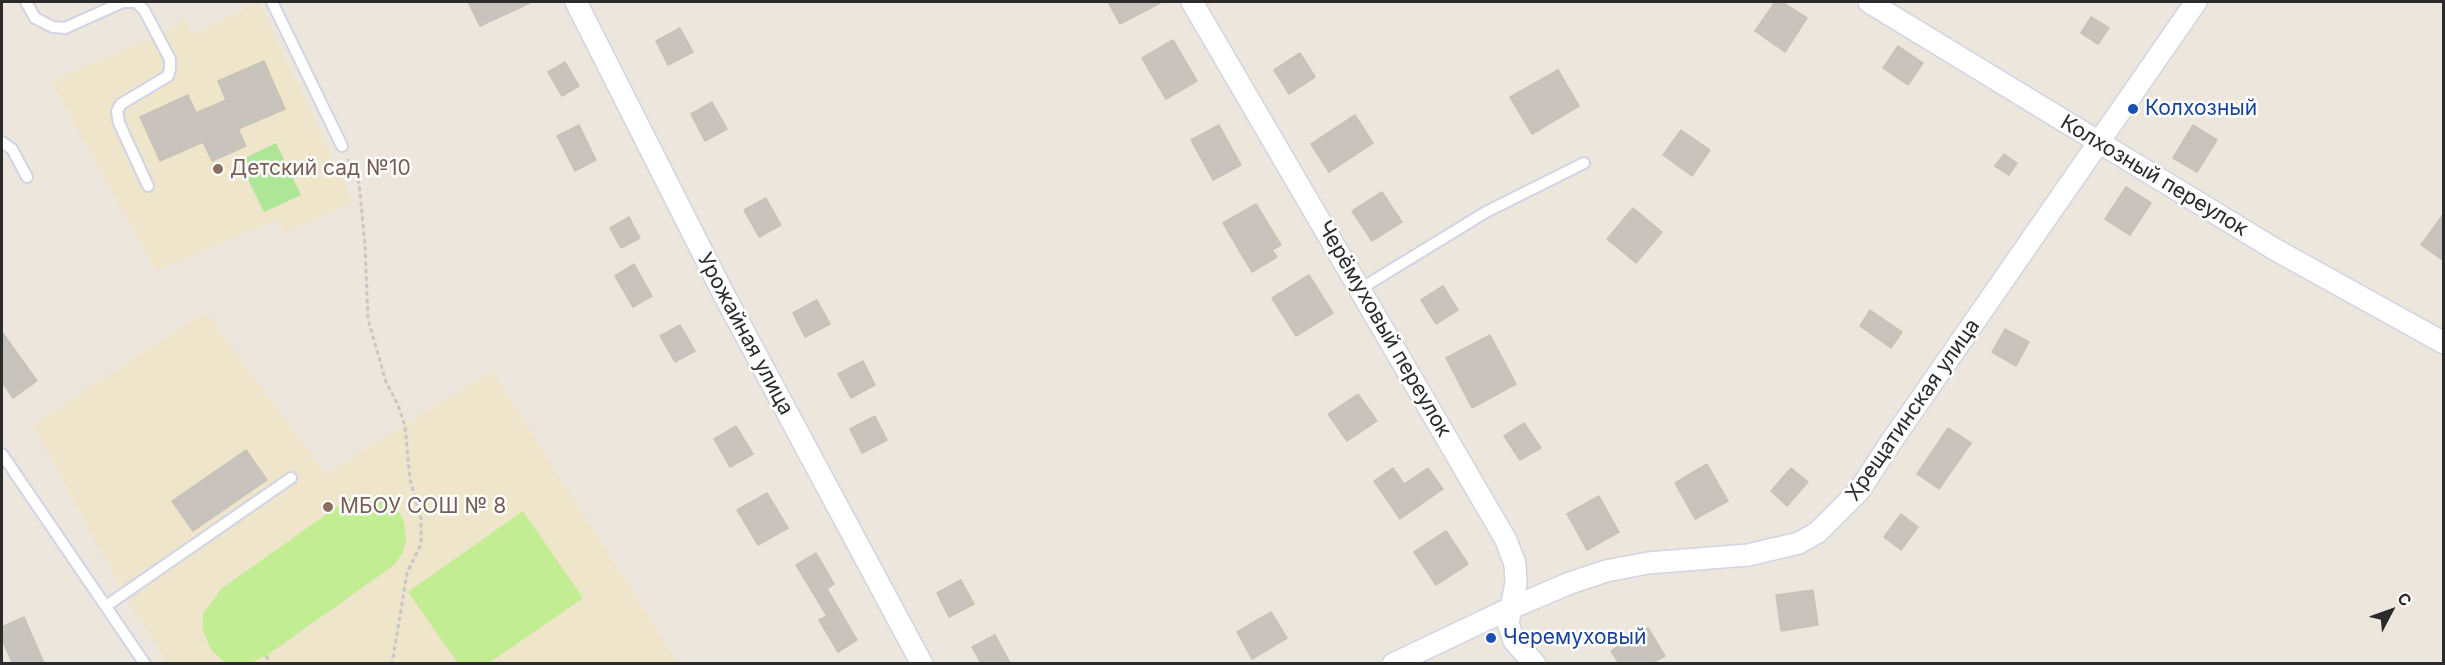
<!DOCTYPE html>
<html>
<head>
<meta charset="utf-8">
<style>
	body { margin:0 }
	#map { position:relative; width:2445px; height:665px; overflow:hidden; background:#ede6dc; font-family:Inter,sans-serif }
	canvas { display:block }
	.frame { position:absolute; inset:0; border:3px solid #2b2b2b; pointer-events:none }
	.north { position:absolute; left:2361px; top:581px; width:60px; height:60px; -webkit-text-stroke:4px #fff; paint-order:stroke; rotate:49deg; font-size:16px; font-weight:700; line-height:24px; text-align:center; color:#2b2b2b }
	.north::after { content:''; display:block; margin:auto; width:21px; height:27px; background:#2b2b2b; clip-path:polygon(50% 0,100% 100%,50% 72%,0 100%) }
</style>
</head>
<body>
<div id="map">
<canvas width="2445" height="665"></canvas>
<div class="frame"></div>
<div class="north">С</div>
</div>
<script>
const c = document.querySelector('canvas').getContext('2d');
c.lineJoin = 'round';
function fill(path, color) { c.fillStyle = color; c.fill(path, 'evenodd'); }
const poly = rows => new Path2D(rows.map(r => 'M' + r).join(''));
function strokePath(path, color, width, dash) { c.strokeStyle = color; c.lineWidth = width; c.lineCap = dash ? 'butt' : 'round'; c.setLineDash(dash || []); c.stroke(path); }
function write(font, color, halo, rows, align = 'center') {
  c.font = font + ' Inter,sans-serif'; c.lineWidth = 5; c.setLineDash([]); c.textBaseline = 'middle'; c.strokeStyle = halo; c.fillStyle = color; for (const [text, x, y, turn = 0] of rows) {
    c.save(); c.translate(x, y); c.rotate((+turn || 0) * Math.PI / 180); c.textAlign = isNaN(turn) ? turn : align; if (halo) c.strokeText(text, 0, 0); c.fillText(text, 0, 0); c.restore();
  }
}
fill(poly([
	[259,2,353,202,284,234,278,219,156,271,51,81,158,36,186,20,192,34],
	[205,312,326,474,492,371,678,663,168,663,130,605,33,425]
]), '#efe5cb');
fill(poly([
	[276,143,301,195,264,212,239,161]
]), '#aee597');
fill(poly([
	[369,496,390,505,399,512,404,521,406,542,402,554,394,565,266,656,249,663,228,663,220,659,210,648,203,630,203,614,221,589,348,499],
	[523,511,583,598,489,663,458,663,408,592]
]), '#c2ed92');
const building = poly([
	[468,2,532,2,480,26,468,2],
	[1108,2,1162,2,1120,24,1108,2],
	[1775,2,1782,2,1807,18,1785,52,1755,31,1775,2],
	[2091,17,2109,28,2098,44,2081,33,2091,17],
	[680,28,693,52,668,65,656,41,680,28],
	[1173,40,1197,81,1166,99,1142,58,1173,40],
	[1898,46,1923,63,1908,85,1883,68,1898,46],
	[1300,53,1315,77,1289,94,1274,70,1300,53],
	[264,61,285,109,238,129,246,146,212,161,203,142,160,161,140,117,188,95,196,113,226,100,218,81,264,61],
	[565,62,579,86,562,96,548,72,565,62],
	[1558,70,1579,106,1532,134,1510,97,1558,70],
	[712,102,727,129,705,141,691,114,712,102],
	[1355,115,1373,143,1329,172,1311,144,1355,115],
	[579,125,596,160,575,171,557,136,579,125],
	[1219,125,1241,165,1213,180,1191,140,1219,125],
	[2193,125,2217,140,2197,172,2173,158,2193,125],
	[1681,130,1710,150,1692,176,1663,155,1681,130],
	[2004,154,2017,163,2009,175,1995,166,2004,154],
	[2126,187,2151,203,2130,235,2105,219,2126,187],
	[1382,192,1402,222,1372,241,1352,211,1382,192],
	[766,198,781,225,759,237,744,210,766,198],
	[1256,204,1281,245,1272,250,1277,257,1252,272,1223,223,1256,204],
	[1633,208,1662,232,1636,263,1607,239,1633,208],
	[2444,213,2444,261,2421,245,2444,213],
	[629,217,640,238,621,248,610,228,629,217],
	[634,264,652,296,633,307,615,276,634,264],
	[1309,275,1333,313,1296,336,1272,298,1309,275],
	[1443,286,1458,310,1436,324,1421,300,1443,286],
	[817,300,830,324,805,337,793,313,817,300],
	[1870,310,1902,332,1891,348,1860,326,1870,310],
	[680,325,695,351,675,362,660,336,680,325],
	[2005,329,2029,342,2016,366,1992,352,2005,329],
	[2,332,37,381,13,398,2,382,2,332],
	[1490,335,1516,384,1472,408,1446,358,1490,335],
	[863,361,875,385,851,398,838,374,863,361],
	[1358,394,1377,421,1347,441,1328,414,1358,394],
	[875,416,887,440,862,453,850,429,875,416],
	[1524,423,1541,448,1520,460,1504,436,1524,423],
	[736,426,753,454,730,467,714,439,736,426],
	[1948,428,1971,443,1939,489,1917,474,1948,428],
	[246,450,267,480,193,531,172,501,246,450],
	[1707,464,1728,501,1695,519,1675,483,1707,464],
	[1393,468,1404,484,1428,468,1443,489,1400,519,1374,481,1393,468],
	[1791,468,1808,482,1787,506,1771,491,1791,468],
	[767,493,788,528,758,545,737,510,767,493],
	[1599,496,1619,532,1587,550,1567,514,1599,496],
	[1901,514,1918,527,1901,550,1884,537,1901,514],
	[1446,531,1468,564,1436,585,1414,552,1446,531],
	[816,553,834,584,827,589,857,640,838,652,819,620,827,616,796,565,816,553],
	[961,580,974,604,949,617,937,593,961,580],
	[1813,590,1818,625,1781,631,1776,595,1813,590],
	[1271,612,1287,638,1252,659,1237,632,1271,612],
	[24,617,44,663,12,663,2,639,2,627,24,617],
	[1648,628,1665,656,1652,663,1619,663,1611,651,1648,628],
	[995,635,1010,663,981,663,972,647,995,635]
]);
fill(building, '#c8c3bc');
strokePath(building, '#c8c3b6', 1.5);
const service = poly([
	[26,2,35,18,53,27,65,28,123,2,136,2,144,10,170,59,170,69,168,76,121,104,117,111,119,123,148,186],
	[272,2,342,146],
	[2,142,12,149,27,177],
	[1360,289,1486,212,1584,163],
	[2,454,145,664],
	[106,606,291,478]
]);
const minor = poly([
	[576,2,722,291,922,664],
	[1192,2,1506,540,1515,564,1516,583,1508,623,1514,641,1535,664],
	[1869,2,2276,250,2444,343],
	[1393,664,1511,608,1570,583,1606,571,1648,563,1748,555,1799,543,1818,532,1859,491,1891,442,2196,2]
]);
strokePath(service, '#d1d4e4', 14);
strokePath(minor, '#d1d4e4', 24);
strokePath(poly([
	[348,159,359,183,365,245,368,319,386,382,398,405,405,426,410,479,421,519,421,544,407,573,392,664],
	[266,656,271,664]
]), '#c8c8c8', 3, [4.5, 3]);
strokePath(service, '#fff', 10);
strokePath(minor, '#fff', 21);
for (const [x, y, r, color] of [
	[2133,109,6,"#1a4fb4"],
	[218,169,6,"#8d6e63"],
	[328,507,6,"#8d6e63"],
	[1491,638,6,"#1a4fb4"]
]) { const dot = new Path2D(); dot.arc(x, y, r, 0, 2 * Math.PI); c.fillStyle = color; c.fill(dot); strokePath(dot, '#fff', 2); }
write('21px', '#164399', '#fff', [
	["Колхозный",2145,109],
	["Черемуховый",1503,638]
], 'left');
write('21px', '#785e54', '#fff', [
	["Детский сад №10",230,169],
	["МБОУ СОШ № 8",340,507]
], 'left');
write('21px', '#2b2b2b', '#fff', [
	["Колхозный переулок",2154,176,31],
	["Черёмуховый переулок",1384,329,60],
	["Урожайная улица",745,334,62],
	["Хрещатинская улица",1913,410,-55]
]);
</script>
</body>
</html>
